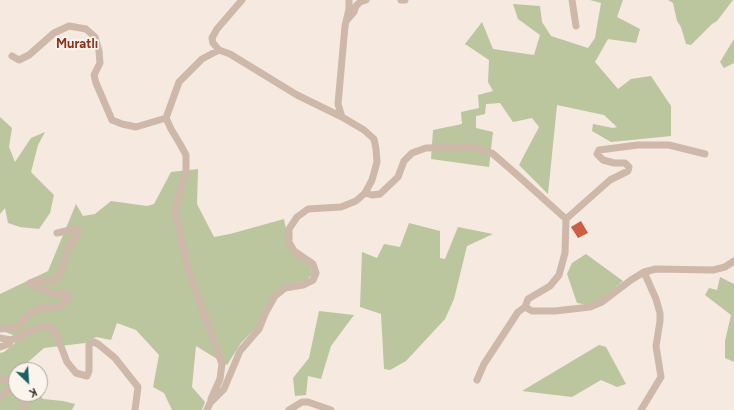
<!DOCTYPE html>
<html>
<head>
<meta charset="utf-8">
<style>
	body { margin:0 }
	#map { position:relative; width:734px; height:410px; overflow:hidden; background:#f5e9e0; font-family:Figtree,sans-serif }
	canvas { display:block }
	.north { position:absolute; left:8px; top:362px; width:40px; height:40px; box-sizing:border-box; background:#fbf4ed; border:1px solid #aea59f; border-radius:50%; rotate:155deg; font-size:11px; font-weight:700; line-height:16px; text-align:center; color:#3b2e2a }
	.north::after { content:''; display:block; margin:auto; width:14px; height:18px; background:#1c6060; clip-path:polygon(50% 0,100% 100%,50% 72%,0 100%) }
</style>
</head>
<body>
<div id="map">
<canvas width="734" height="410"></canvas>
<div class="north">K</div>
</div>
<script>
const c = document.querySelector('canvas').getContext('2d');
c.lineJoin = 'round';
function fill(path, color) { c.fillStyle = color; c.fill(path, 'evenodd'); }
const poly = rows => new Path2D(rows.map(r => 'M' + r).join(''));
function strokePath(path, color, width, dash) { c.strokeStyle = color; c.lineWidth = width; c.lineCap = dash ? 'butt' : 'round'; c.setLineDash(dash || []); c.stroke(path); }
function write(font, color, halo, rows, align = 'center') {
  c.font = font + ' Figtree,sans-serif'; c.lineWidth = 3.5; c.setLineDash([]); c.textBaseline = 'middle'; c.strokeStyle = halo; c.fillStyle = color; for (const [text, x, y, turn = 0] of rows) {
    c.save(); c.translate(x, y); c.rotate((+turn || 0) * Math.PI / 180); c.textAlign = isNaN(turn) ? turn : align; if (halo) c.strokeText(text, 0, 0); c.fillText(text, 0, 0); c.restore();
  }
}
fill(poly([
	[590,0,623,0,617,17,640,29,636,43,608,39,595,62,618,89,631,79,651,76,671,106,671,136,611,142,592,131,593,124,613,128,617,127,604,115,557,105,548,194,519,165,539,127,532,118,513,122,500,103,486,104,485,114,476,116,476,128,493,132,489,167,431,159,433,130,462,124,461,112,479,108,478,95,493,91,488,82,489,60,465,44,482,22,493,49,534,55,540,35,518,19,513,4,540,6,542,22,551,36,588,48,595,38,601,3],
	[668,0,733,0,717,21,712,24,691,45,686,44,681,27,677,21,673,3],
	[734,39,734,63,724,68,720,62],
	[0,117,12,128,9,147,15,162,31,138,45,132,38,145,31,172,54,195,50,213,39,229,20,227,8,223,5,208,0,214],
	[198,169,197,204,214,237,230,234,284,219,290,249,310,266,313,274,305,281,295,283,278,289,258,326,241,343,227,365,196,346,192,387,205,402,202,410,172,410,164,393,153,387,159,355,136,330,117,323,111,340,96,337,85,343,44,348,27,363,29,370,16,370,16,394,39,394,43,399,63,401,75,404,72,410,0,410,0,353,4,352,15,343,13,335,0,330,0,294,48,271,76,204,83,216,95,214,111,201,147,206,154,204,171,172],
	[409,223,440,231,440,258,445,259,458,227,493,234,467,246,454,299,445,319,406,361,390,370,384,369,381,314,360,307,362,252,377,258,384,244,400,247],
	[586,254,623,281,602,299,590,305,577,303,567,274,572,263],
	[720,277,734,284,734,362,725,358,725,341,731,315,705,295,709,288,717,290],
	[319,311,354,315,331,346,321,379,308,376,306,395,295,396,293,378,309,358],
	[599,345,606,347,626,384,617,387,601,380,572,397,522,391]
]), '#bbc59e');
fill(poly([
	[581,221,588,233,578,238,571,227]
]), '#cd5d46');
strokePath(poly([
	[401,0,405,0],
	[572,0,576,26],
	[347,20,354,12,356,6,360,2,366,0],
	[219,50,213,43,212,38,217,29,242,0],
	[12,56,19,60,29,55,54,33,69,26,86,29,95,37,99,51,100,63,94,75,96,83,112,120,122,124,136,127,166,118],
	[365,193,372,195,380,194,398,177,404,161,412,153,426,148,471,147,492,153,515,173,566,219,565,253,559,275,550,286,528,299,525,307,532,311,555,311,590,307,602,302,631,280,644,272,656,269,713,270,725,267,734,261],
	[566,219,610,180,628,171,629,167,625,163,614,163,603,160,597,154,599,150,638,145,669,145,705,154],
	[0,329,12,328,19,325,31,313,41,308,58,307,65,302,68,297,69,295,65,293,54,295,36,286,31,285,30,283,35,281,54,280,60,274,68,249,72,242,77,237,78,231,75,229,57,233],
	[0,338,11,340,9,344,0,347],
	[11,340,43,326,52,328,57,336,67,362,76,373,87,376,89,371,89,344,94,342,98,344,115,358,138,387,135,410],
	[0,379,5,379,14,384],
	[477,380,484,364,518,312,525,307],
	[20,394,22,399,24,410],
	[0,398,14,384,16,388],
	[211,399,220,379,222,364,188,269,175,211,186,170,186,155,180,144,171,129,166,118,179,82,202,59,219,50,230,54,297,95,342,117],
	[207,410,210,403,224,389,240,351,259,329,266,312,275,296,285,288,303,285,313,280,316,273,313,264,294,251,289,242,289,229,297,217,308,209,341,207,356,201,365,193,372,180,377,162,376,149,374,139,364,130,342,117,338,104,345,26,349,9,349,0],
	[289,410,302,402,308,402,331,410],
	[641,410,661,377,656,346,660,321,660,313,656,299,644,272]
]), '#ceb8aa', 7);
write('bold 13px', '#90311e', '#fbf4ed', [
	["Muratlı",77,44]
]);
</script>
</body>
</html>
